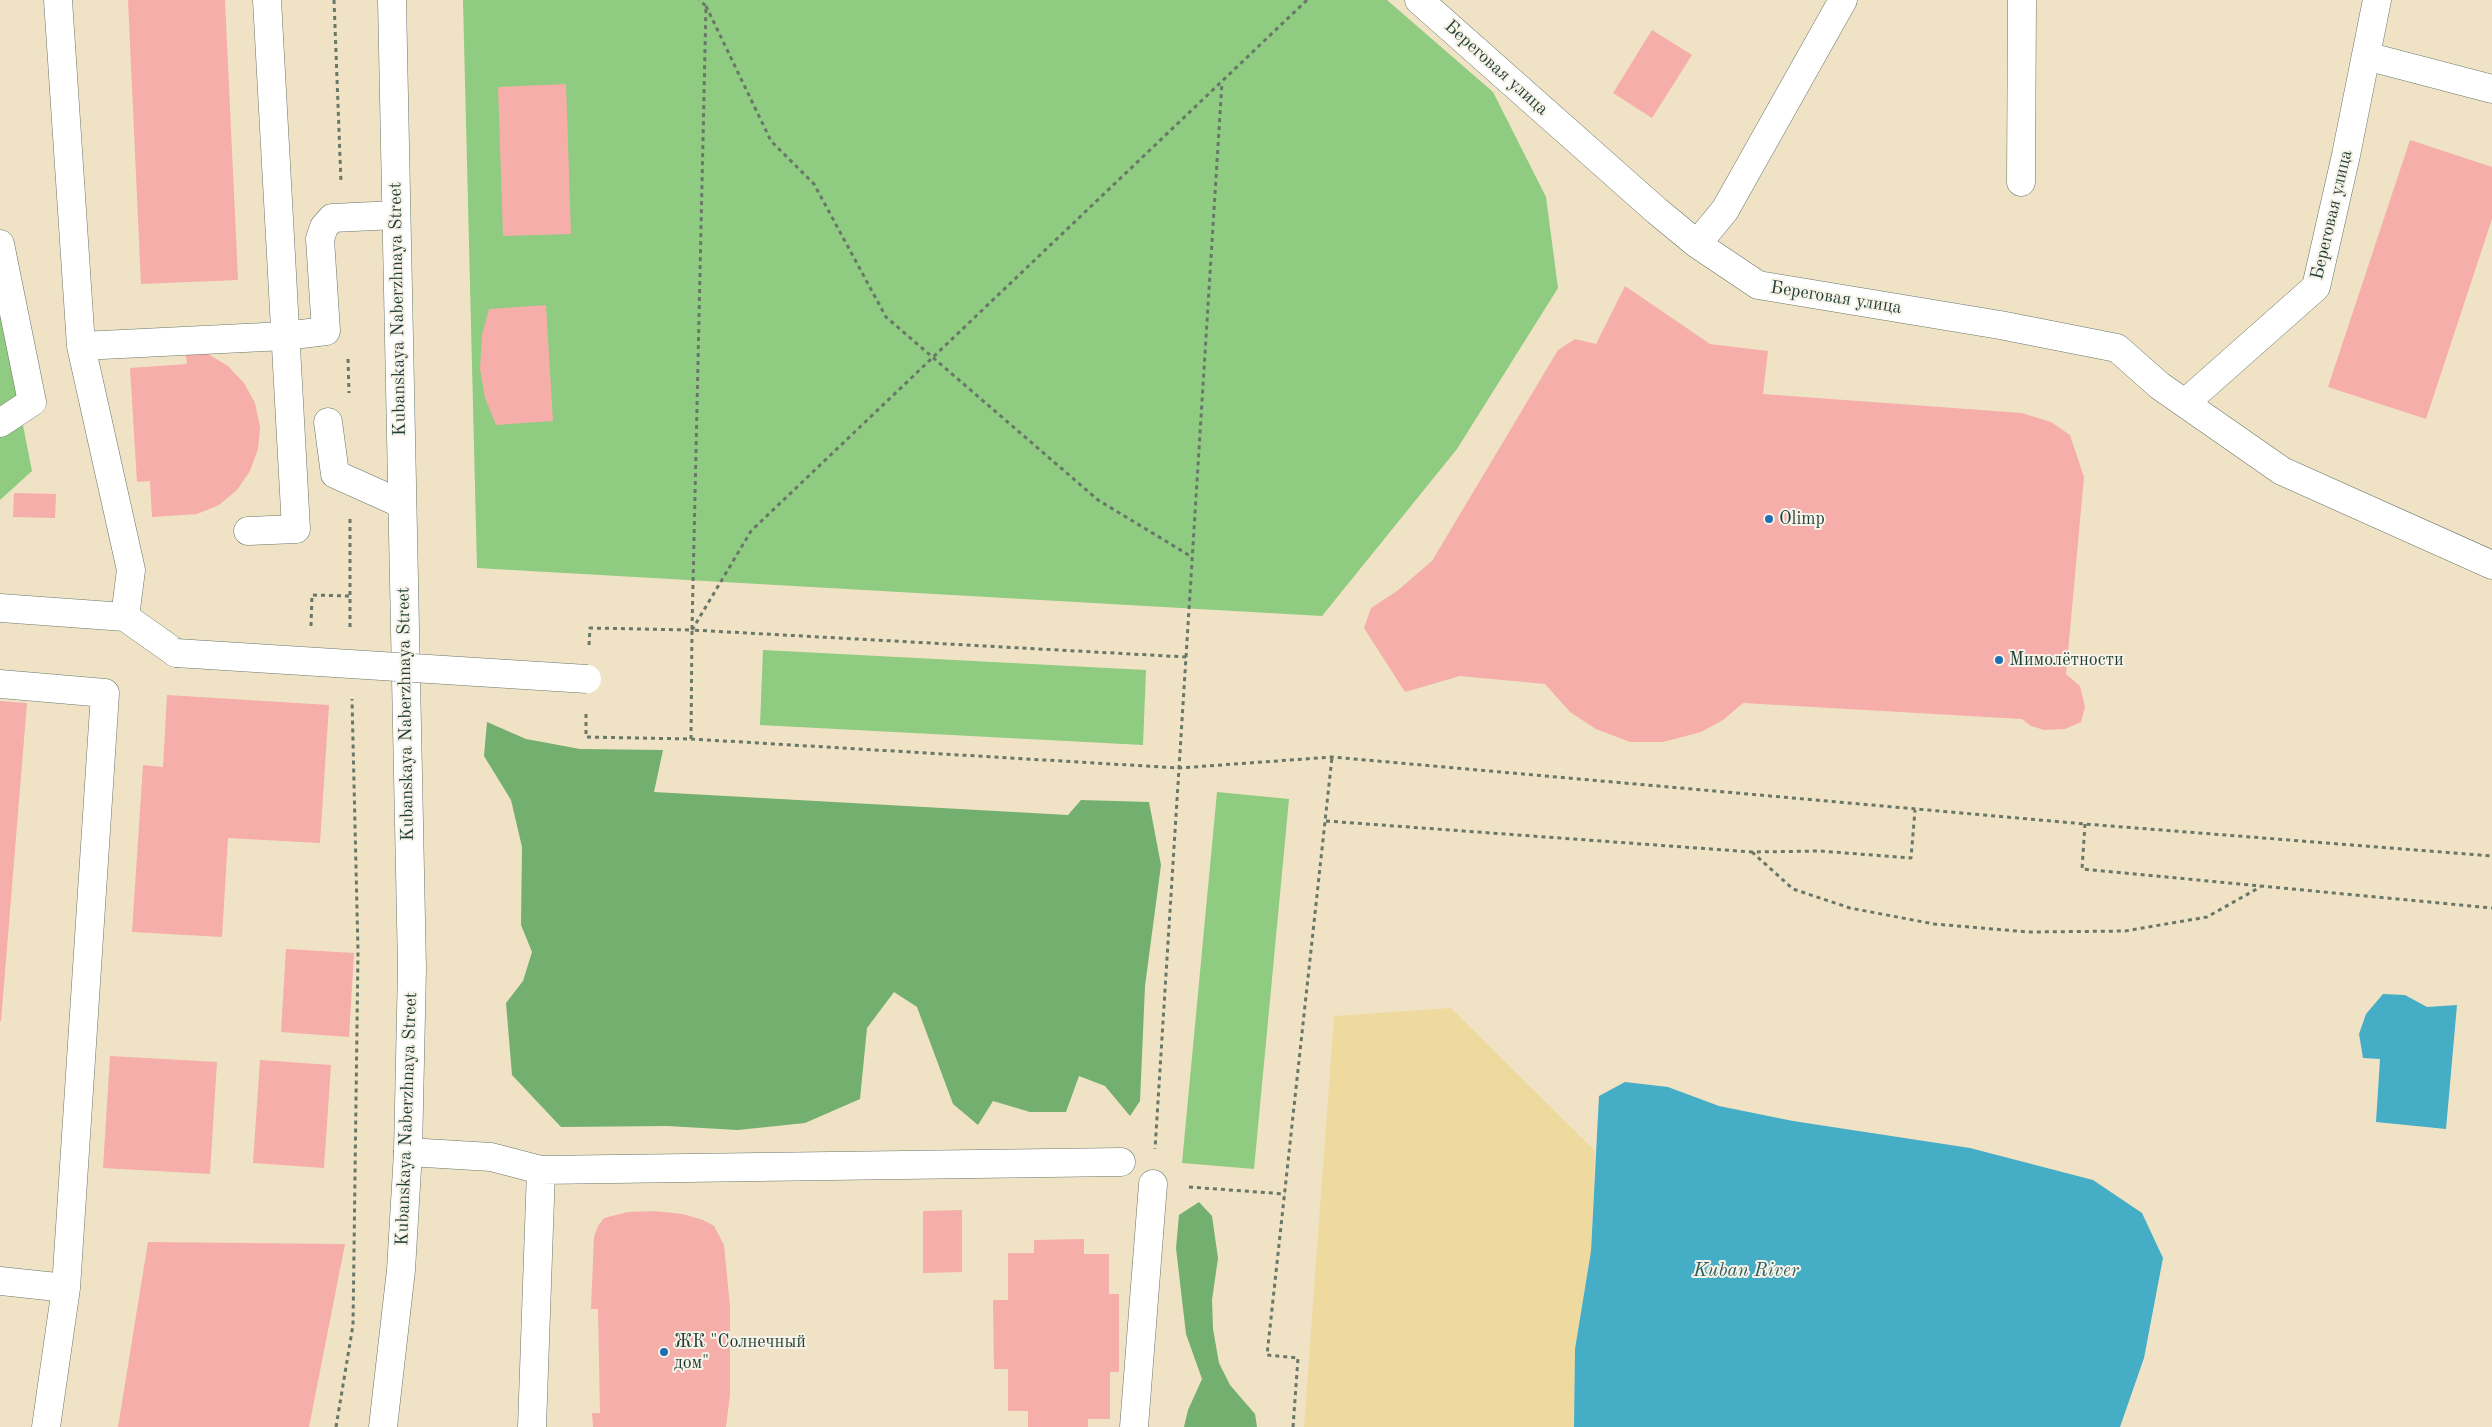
<!DOCTYPE html>
<html>
<head>
<meta charset="utf-8">
<style>
	body { margin:0 }
	canvas { display:block; background:#f0e2c5 }
</style>
</head>
<body>
<canvas width="2492" height="1427"></canvas>
<script>
const c = document.querySelector('canvas').getContext('2d');
c.lineJoin = 'round';
function fill(path, color) { c.fillStyle = color; c.fill(path, 'evenodd'); }
const poly = rows => new Path2D(rows.map(r => 'M' + r).join(''));
function strokePath(path, color, width, dash) { c.strokeStyle = color; c.lineWidth = width; c.lineCap = dash ? 'butt' : 'round'; c.setLineDash(dash || []); c.stroke(path); }
function write(font, color, halo, rows, align = 'center') {
  c.font = font + ' "Old Standard TT",serif'; c.lineWidth = 4; c.setLineDash([]); c.textBaseline = 'middle'; c.strokeStyle = halo; c.fillStyle = color; for (const [text, x, y, turn = 0] of rows) {
    c.save(); c.translate(x, y); c.rotate((+turn || 0) * Math.PI / 180); c.textAlign = isNaN(turn) ? turn : align; if (halo) c.strokeText(text, 0, 0); c.fillText(text, 0, 0); c.restore();
  }
}
fill(poly([
	[463,0,1387,0,1493,92,1546,197,1558,288,1457,449,1322,616,477,568],
	[0,309,32,471,0,500],
	[763,650,1146,670,1143,745,760,725],
	[1217,792,1289,799,1254,1169,1182,1163]
]), '#8fcb80');
fill(poly([
	[487,722,526,739,580,749,663,750,654,792,1068,815,1081,800,1149,802,1161,865,1145,986,1140,1101,1130,1116,1105,1086,1079,1076,1066,1112,1030,1112,993,1101,978,1125,953,1104,917,1007,894,992,867,1028,860,1099,805,1123,738,1130,667,1126,561,1127,512,1075,506,1003,523,981,532,952,521,925,522,847,511,800,484,756],
	[1199,1202,1212,1216,1218,1258,1212,1300,1213,1329,1219,1363,1230,1385,1255,1414,1257,1427,1184,1427,1188,1410,1202,1379,1186,1334,1176,1248,1179,1215]
]), '#73af6e');
fill(poly([
	[1451,1008,1595,1151,1591,1251,1575,1349,1574,1427,1304,1427,1334,1016]
]), '#eeda9e');
fill(poly([
	[2383,994,2405,995,2427,1007,2457,1005,2446,1129,2376,1122,2380,1059,2363,1058,2359,1034,2366,1014],
	[1625,1082,1668,1087,1719,1106,1793,1121,1970,1148,2093,1180,2142,1213,2163,1258,2144,1358,2120,1427,1574,1427,1575,1349,1591,1251,1599,1096]
]), '#46adc6');
fill(poly([
	[128,0,225,0,238,280,141,284],
	[1652,30,1692,55,1652,118,1613,93],
	[566,84,571,234,503,236,498,87],
	[2410,140,2492,167,2492,219,2426,419,2328,387],
	[1625,286,1710,344,1768,351,1763,394,2022,413,2051,422,2070,435,2084,477,2066,674,2080,686,2085,707,2081,722,2065,729,2044,730,2031,726,2022,719,1743,703,1723,720,1701,732,1663,742,1630,742,1596,729,1570,712,1545,684,1460,676,1405,692,1364,628,1371,608,1397,591,1432,561,1558,350,1575,339,1596,344],
	[546,305,553,421,496,425,485,398,480,369,482,335,489,309],
	[185,348,208,354,228,366,244,383,255,403,260,427,258,449,250,471,237,490,219,505,197,514,152,517,150,481,137,482,130,368,187,364],
	[14,493,56,494,55,518,13,517],
	[167,695,329,705,320,843,228,838,222,937,132,932,143,765,163,767],
	[0,701,27,703,1,1021,0,1021],
	[286,949,354,953,349,1037,281,1032],
	[110,1056,217,1062,210,1174,103,1168],
	[260,1060,331,1065,324,1168,253,1163],
	[962,1210,962,1272,923,1273,923,1211],
	[654,1211,683,1214,703,1220,714,1226,724,1245,730,1307,730,1395,726,1427,593,1427,592,1413,600,1413,598,1309,591,1309,594,1237,598,1226,604,1218,628,1212],
	[1084,1239,1084,1254,1109,1254,1109,1294,1119,1294,1119,1372,1110,1372,1110,1419,1088,1419,1088,1427,1028,1427,1028,1411,1008,1411,1008,1369,994,1369,993,1300,1008,1300,1008,1253,1034,1253,1034,1240],
	[148,1242,345,1244,309,1427,118,1427]
]), '#f6aeaa');
const minor = poly([
	[58,0,81,346,131,570,125,617],
	[1419,0,1657,211,1697,244,1758,285,2000,325,2117,348,2160,386,2282,471,2492,565],
	[2366,56,2492,89],
	[2021,182,2022,0],
	[0,244,32,402,0,423],
	[1697,244,1725,210,1843,0],
	[81,346,285,336,326,331,320,239,324,227,332,218,396,215],
	[2185,403,2316,287,2346,155,2377,0],
	[328,422,335,474,402,504],
	[248,531,296,529,267,0],
	[0,608,125,617],
	[125,617,176,653],
	[0,684,105,693,66,1288,46,1427],
	[408,1152,491,1157,541,1170,1121,1162],
	[0,1281,66,1288],
	[532,1427,541,1170],
	[1134,1427,1153,1184]
]);
const major = poly([
	[383,1427,401,1270,408,1152,412,968,392,0]
]);
strokePath(minor, '#687767', 29);
strokePath(major, '#687767', 29);
strokePath(poly([
	[334,0,341,183],
	[706,6,771,141,814,184,886,317,1098,500,1192,557],
	[348,359,349,393],
	[350,519,350,628],
	[311,626,312,595,349,596],
	[692,629,706,6,699,0],
	[692,630,751,531,1307,0],
	[589,645,590,628,692,630],
	[1186,657,1222,82],
	[586,714,586,737,691,739,1179,768,1332,757,2085,824,2492,856],
	[691,739,692,630,1186,657,1155,1149],
	[1326,821,1752,852,1820,851,1911,858,1915,810],
	[2085,824,2082,869,2492,908],
	[1752,852,1793,889,1850,908,1934,924,2029,932,2125,931,2207,917,2262,886],
	[1189,1187,1285,1194],
	[336,1427,353,1325,358,952,352,699],
	[1293,1427,1298,1358,1267,1355,1332,757]
]), '#687767', 3, [4, 4]);
strokePath(minor, '#fff', 28);
strokePath(major, '#fff', 28);
const minorBridge = poly([
	[176,653,587,679]
]);
strokePath(minorBridge, '#687767', 29, []);
strokePath(minorBridge, '#fff', 28);
for (const [x, y, r, color] of [
	[1769,519,5,"#1f6fb2"],
	[1999,660,5,"#1f6fb2"],
	[664,1352,5,"#1f6fb2"]
]) { const dot = new Path2D(); dot.arc(x, y, r, 0, 2 * Math.PI); c.fillStyle = color; c.fill(dot); strokePath(dot, '#f7f3e8', 2); }
write('18px', '#1f3d34', '#f7f3e8', [
	["Береговая улица",1496,68,42],
	["Береговая улица",2332,215,-77],
	["Береговая улица",1836,298,9],
	["Kubanskaya Naberzhnaya Street",398,309,-91],
	["Kubanskaya Naberzhnaya Street",406,714,-91],
	["Kubanskaya Naberzhnaya Street",407,1119,-88]
]);
write('18px', '#1f3d34', '#f7f3e8', [
	["Olimp",1779,519],
	["Мимолётности",2009,660],
	["ЖК \"Солнечный",674,1342],
	["дом\"",674,1363]
], 'left');
write('italic 19px', '#2b5f60', '#f7f3e8', [
	["Kuban River",1746,1271]
]);
</script>
</body>
</html>
